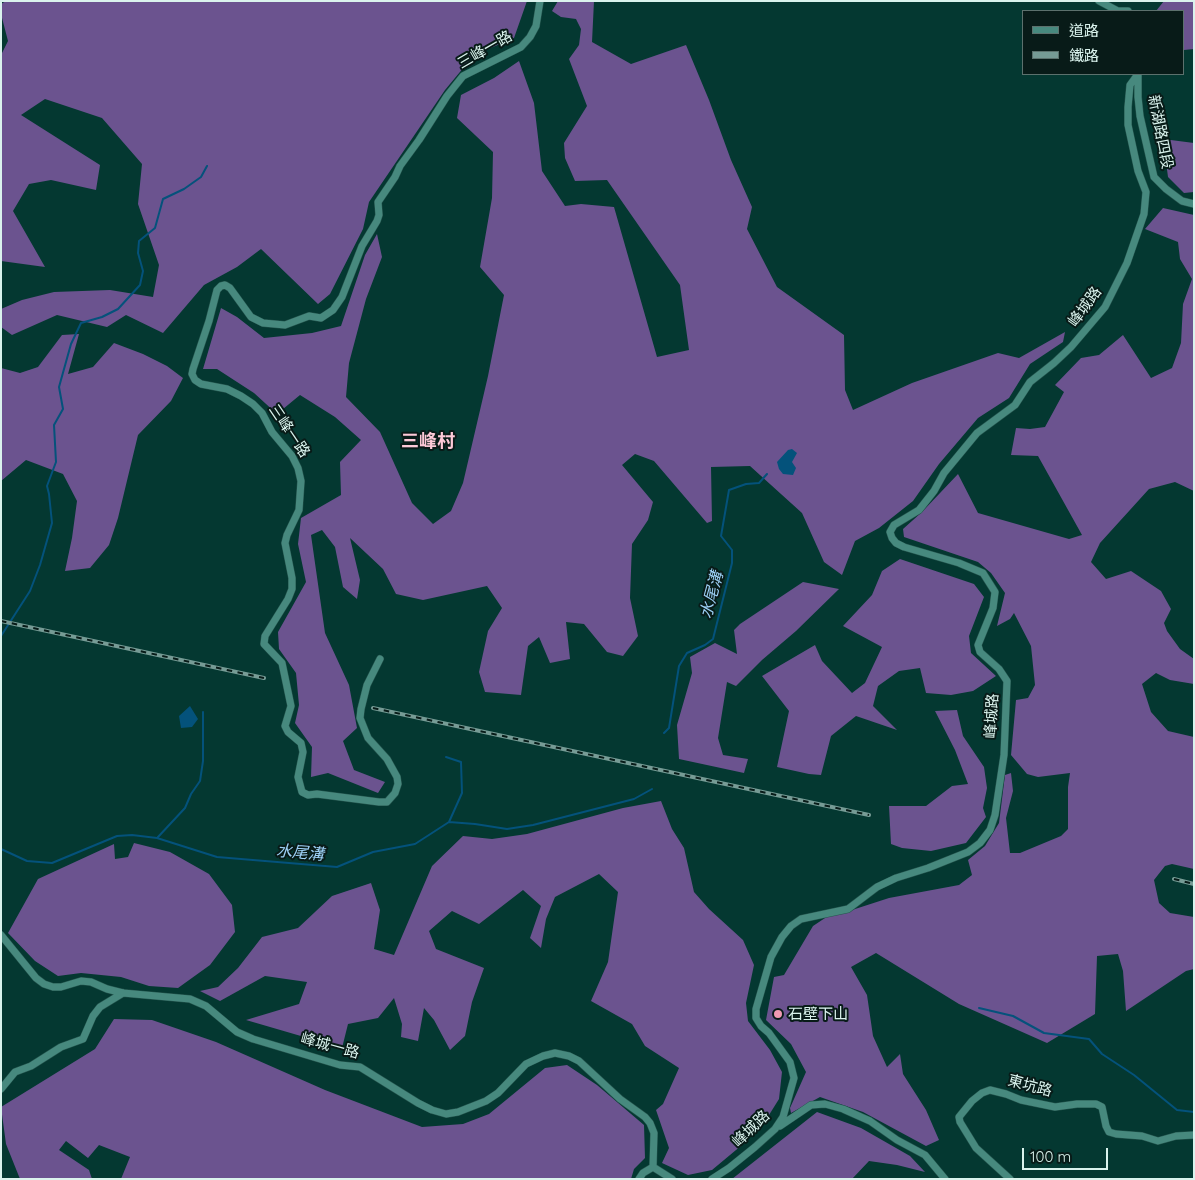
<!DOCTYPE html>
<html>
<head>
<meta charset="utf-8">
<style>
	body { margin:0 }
	#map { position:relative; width:1195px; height:1180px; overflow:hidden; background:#043831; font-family:Quicksand,"Noto Sans TC",sans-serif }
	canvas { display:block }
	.frame { position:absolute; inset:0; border:2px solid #daf3ed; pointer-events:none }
	.legend { position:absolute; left:1022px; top:10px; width:162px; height:65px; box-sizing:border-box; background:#081b18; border:1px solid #5c716d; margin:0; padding:6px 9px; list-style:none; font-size:15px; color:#daf3ed }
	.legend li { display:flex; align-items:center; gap:10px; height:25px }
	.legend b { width:25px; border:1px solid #5c716d }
	.scale { position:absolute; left:1022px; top:1148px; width:86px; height:22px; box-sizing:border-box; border:2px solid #daf3ed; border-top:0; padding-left:6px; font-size:15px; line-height:18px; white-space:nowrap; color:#daf3ed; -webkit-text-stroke:4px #081b18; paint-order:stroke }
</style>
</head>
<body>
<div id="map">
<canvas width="1195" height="1180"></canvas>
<div class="frame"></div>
<ul class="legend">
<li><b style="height:6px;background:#47897e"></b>道路</li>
<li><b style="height:6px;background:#769b95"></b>鐵路</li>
</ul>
<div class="scale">100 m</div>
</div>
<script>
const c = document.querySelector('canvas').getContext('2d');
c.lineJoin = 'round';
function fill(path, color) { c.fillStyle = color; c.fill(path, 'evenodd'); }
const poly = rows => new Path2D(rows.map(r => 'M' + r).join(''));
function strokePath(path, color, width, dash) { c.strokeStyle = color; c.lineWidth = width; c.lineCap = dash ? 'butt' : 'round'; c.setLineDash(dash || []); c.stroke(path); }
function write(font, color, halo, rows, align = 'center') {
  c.font = font + ' Quicksand,"Noto Sans TC",sans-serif'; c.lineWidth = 4; c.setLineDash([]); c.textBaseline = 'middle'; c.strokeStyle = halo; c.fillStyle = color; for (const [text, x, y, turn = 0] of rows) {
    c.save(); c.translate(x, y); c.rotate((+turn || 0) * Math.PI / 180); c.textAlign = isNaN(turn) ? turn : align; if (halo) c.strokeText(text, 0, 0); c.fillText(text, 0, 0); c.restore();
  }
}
fill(poly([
	[6,1,527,1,514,38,474,55,445,90,369,202,363,229,330,294,318,304,261,249,237,267,204,285,163,333,126,315,107,327,57,315,12,335,1,327,1,309,22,300,54,292,110,290,153,297,159,265,138,204,142,164,102,118,45,99,21,115,100,165,96,190,51,180,29,184,13,211,45,267,1,261,1,55,8,41,1,14,1,4],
	[558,1,594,1,592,42,631,64,686,45,709,100,731,160,752,207,747,229,777,287,844,335,845,390,853,410,912,383,998,353,1019,358,1065,332,1063,342,1030,364,1009,398,978,418,939,464,913,501,879,528,855,541,842,575,824,562,802,513,750,466,711,467,712,521,707,523,654,461,635,454,622,465,653,502,648,520,632,544,630,598,638,636,623,656,607,652,584,624,566,622,570,659,550,663,539,637,528,646,521,695,485,692,479,672,488,631,502,608,487,586,423,600,396,594,383,569,350,538,360,580,357,599,343,587,335,547,322,530,311,535,325,633,349,685,357,728,343,741,354,770,385,782,378,793,328,773,311,777,312,747,295,723,299,705,296,673,279,649,278,632,306,582,298,544,301,518,341,495,340,462,361,440,335,417,300,395,277,414,254,393,217,369,203,369,221,308,237,317,264,338,312,333,341,326,365,255,377,234,382,257,366,299,349,363,346,397,380,432,412,503,433,524,451,511,463,483,488,376,504,295,480,267,492,198,493,152,457,118,461,95,494,78,519,61,534,103,542,171,565,206,581,204,614,207,657,357,689,350,680,285,607,180,575,181,565,158,564,143,587,106,569,59,579,45,581,29,576,19,561,17,552,11],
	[1164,1,1194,1,1194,49,1184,50,1184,11,1156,11],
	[1163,139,1194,143,1194,192,1184,193,1168,177],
	[1163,208,1194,215,1194,491,1175,482,1149,489,1100,543,1091,562,1106,579,1131,571,1161,591,1171,609,1164,623,1167,631,1180,649,1194,659,1194,684,1170,680,1156,673,1142,684,1151,712,1168,731,1194,737,1194,869,1172,864,1165,866,1154,880,1159,903,1170,913,1194,917,1194,969,1186,971,1126,1011,1123,971,1118,954,1097,956,1095,1014,1047,1043,959,1004,876,953,851,967,867,995,873,1036,887,1067,900,1054,903,1074,926,1110,939,1140,926,1146,863,1112,820,1097,791,1113,790,1108,806,1072,791,1044,766,1020,774,977,784,975,813,926,828,916,852,910,889,898,959,885,972,875,968,860,985,846,999,823,1005,775,1011,773,1013,791,1006,818,1010,853,1020,853,1061,836,1068,829,1068,787,1070,773,1038,777,1027,774,1011,755,1016,700,1028,698,1035,685,1031,646,1014,613,1010,619,997,626,1005,593,991,573,978,562,904,537,903,529,922,512,958,474,978,513,1069,539,1082,535,1038,456,1011,455,1016,428,1030,429,1045,427,1064,392,1055,385,1081,358,1099,355,1123,335,1151,378,1172,368,1181,343,1183,304,1192,279,1180,259,1178,242,1145,229],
	[79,334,68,374,93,367,114,343,143,354,167,366,183,378,171,401,138,435,118,518,109,545,90,568,65,571,72,538,77,501,63,474,26,460,1,481,1,368,20,373,38,367,62,335],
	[900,559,974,584,984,597,969,636,971,653,996,676,973,691,951,695,926,693,920,668,899,671,878,686,873,706,897,730,856,716,831,736,821,775,809,774,777,767,789,711,762,676,815,645,822,661,852,693,865,683,882,647,843,626,872,595,882,571],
	[803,582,839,589,796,631,762,660,736,686,727,682,718,738,723,755,748,759,744,773,679,759,677,725,692,673,690,657,715,643,737,654,734,630,740,624],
	[957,710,963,736,984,767,987,788,983,808,986,817,966,843,931,851,902,848,891,844,889,806,926,806,952,786,968,784,955,750,935,711],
	[661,801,672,829,684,848,694,892,709,909,743,940,754,965,746,1003,748,1021,770,1050,782,1072,779,1099,764,1123,742,1145,712,1170,688,1175,662,1163,669,1148,656,1110,663,1104,679,1068,645,1046,632,1024,591,1001,608,962,618,892,599,874,555,897,546,919,541,948,530,938,541,906,523,890,479,924,452,911,429,931,436,949,484,968,472,1002,465,1036,450,1050,434,1020,424,1008,418,1041,401,1037,402,1024,394,998,378,1018,348,1024,342,1048,246,1020,299,1004,307,982,265,976,220,1001,200,991,218,987,238,968,262,937,298,928,332,896,371,883,380,910,374,949,394,955,432,866,463,836,492,839,527,834,623,808],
	[134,843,170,852,209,874,232,905,235,932,210,965,178,988,149,986,121,977,81,973,58,976,35,961,8,933,38,879,114,844,115,859,128,857],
	[114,1019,152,1020,216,1042,325,1090,422,1127,463,1124,489,1114,545,1068,567,1065,597,1085,644,1125,645,1158,634,1169,631,1179,121,1179,130,1157,99,1145,88,1158,66,1141,59,1150,89,1170,92,1179,20,1179,6,1144,1,1107,95,1049],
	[817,1112,861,1128,910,1156,925,1172,897,1165,869,1161,852,1179,732,1179]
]), '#6b538f');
fill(poly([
	[792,449,797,453,792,462,796,468,793,475,783,474,779,469,777,462,788,450],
	[190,706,198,719,192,727,181,728,179,716]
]), '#04527b');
strokePath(poly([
	[1,636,30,591,40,565,52,523,49,494,47,486,56,462,54,425,63,409,59,387,71,344,81,323,102,317,118,309,140,285,143,271,138,253,139,241,155,228,163,199,184,189,201,177,207,166],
	[664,733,669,728,679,666,687,653,705,645,713,639,732,563,732,550,721,536,729,490,746,484,759,483,767,474],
	[446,757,461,762,462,793,449,822],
	[158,837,185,808,191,794,200,781,203,761,203,712],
	[1,849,27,861,52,863,117,836,132,835,157,838,217,857,337,867,373,852,415,844,449,822,475,824,507,829,533,825,634,799,652,789],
	[979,1008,1013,1016,1044,1033,1089,1039,1102,1054,1134,1075,1177,1110,1194,1112]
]), '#04527b', 2);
const minor = poly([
	[1099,1,1118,11,1128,11],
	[1138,74,1138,97,1140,116,1154,177,1166,189,1182,201,1194,204],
	[380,659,367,685,361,709,360,718,368,738,387,759,397,777,398,784,395,793,387,802,379,802,317,794,308,795,302,792,298,777,303,752,301,743,288,732,285,726,291,706,282,663,264,644,265,636,288,599,292,589,292,578,285,543,287,535,299,510,301,481,298,468,292,456,272,432,262,413,253,404,241,396,227,389,201,384,195,380,192,374,193,369,209,321,217,290,221,286,225,285,230,288,251,317,263,323,285,325,309,316,321,318,333,310,342,297,362,246,377,221,379,215,378,202,395,177,400,166,419,140,447,96,463,76,521,47,530,37,536,26,540,1],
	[1,935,36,978,44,984,53,987,61,987,81,981,91,982,107,989,123,993,190,999,206,1006,237,1032,253,1039,340,1065,360,1067,418,1103,432,1110,446,1114,458,1112,486,1101,498,1093,526,1064,543,1056,555,1053,569,1056,579,1061,620,1099,645,1117,650,1123,654,1133,653,1167],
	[1,1089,15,1072,31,1066,61,1047,83,1039,93,1016,100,1007,123,993],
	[780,1126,811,1105,825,1104,843,1109,870,1121,897,1140,925,1155,945,1179],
	[639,1179,643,1173,653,1167,672,1179],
	[712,1179,729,1168,755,1147,775,1129,783,1117,794,1078,790,1062,769,1033,761,1026,756,1018,756,1009,771,957,782,937,791,926,801,919,848,909,877,887,896,878,928,868,968,852,980,843,990,830,995,815,1004,755,1007,681,999,669,980,652,978,645,993,608,995,592,983,573,959,563,904,547,896,543,892,538,890,532,894,525,919,510,934,491,944,473,977,433,1015,405,1030,382,1054,363,1071,347,1105,307,1127,263,1144,214,1146,192,1138,171,1128,125,1128,107,1130,85,1138,74],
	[1010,1179,976,1148,960,1122,959,1117,972,1101,982,1093,990,1090,1006,1094,1021,1100,1055,1107,1077,1104,1096,1104,1102,1107,1106,1126,1109,1132,1116,1134,1142,1136,1158,1141,1176,1136,1194,1135]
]);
strokePath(minor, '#26564f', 8);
strokePath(minor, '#47897e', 7);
const rail = poly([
	[1,621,264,678],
	[373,708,869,815],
	[1174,879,1194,884]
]);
strokePath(rail, '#769b95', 4);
strokePath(rail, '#081b18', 2, [5.5]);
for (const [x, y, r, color] of [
	[778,1014,5,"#f19ab3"]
]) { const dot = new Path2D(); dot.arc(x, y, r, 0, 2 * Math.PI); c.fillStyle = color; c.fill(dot); strokePath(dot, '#081b18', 2); }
write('15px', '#daf3ed', '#081b18', [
	["三峰一路",485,50,-30],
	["新湖路四段",1160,132,79],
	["峰城路",1085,307,-54],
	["三峰一路",289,431,56],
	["峰城路",992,716,-87],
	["峰城一路",330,1046,15],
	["東坑路",1030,1086,15],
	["峰城路",751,1129,-44]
]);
write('15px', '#daf3ed', '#081b18', [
	["石壁下山",788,1014]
], 'left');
write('italic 16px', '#9dd0f6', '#081b18', [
	["水尾溝",712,595,-75],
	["水尾溝",300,853,5]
]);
write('bold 18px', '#fcc9d7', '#081b18', [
	["三峰村",428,442]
]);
</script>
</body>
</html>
